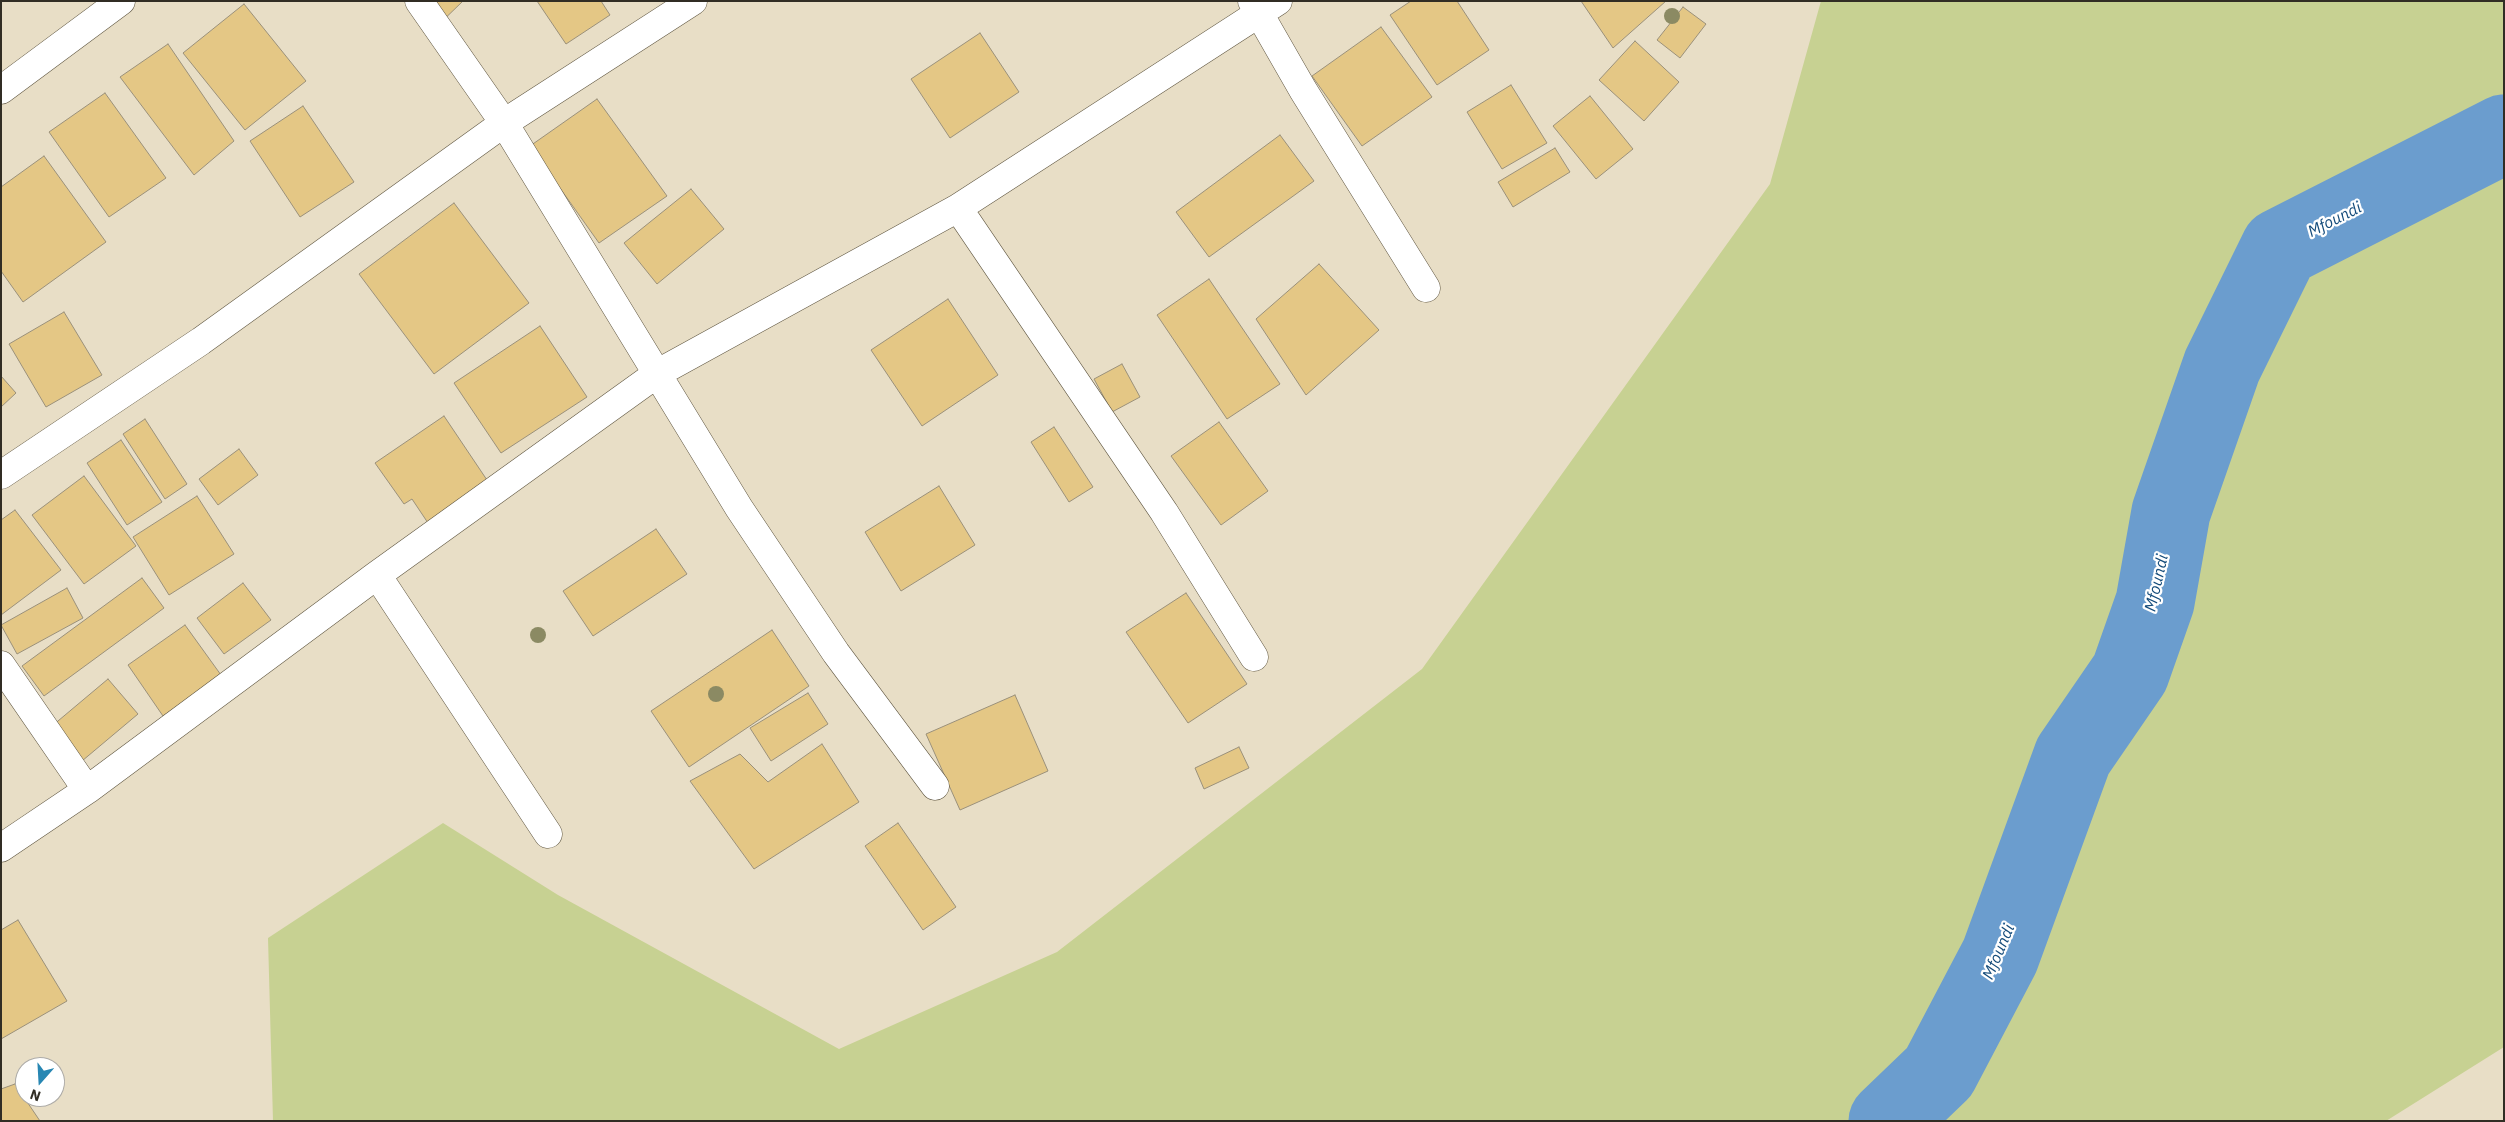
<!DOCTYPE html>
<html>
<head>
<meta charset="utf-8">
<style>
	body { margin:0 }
	#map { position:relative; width:2505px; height:1122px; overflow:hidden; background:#e8dec6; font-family:"IBM Plex Sans",sans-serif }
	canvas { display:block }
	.frame { position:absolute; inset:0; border:2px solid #312d24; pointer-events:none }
	.north { position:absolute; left:15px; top:1057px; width:50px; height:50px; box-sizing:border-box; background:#fff; border:1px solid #adaba7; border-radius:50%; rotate:199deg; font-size:14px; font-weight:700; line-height:20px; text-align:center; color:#312d24 }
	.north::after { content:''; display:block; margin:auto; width:18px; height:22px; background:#2887b3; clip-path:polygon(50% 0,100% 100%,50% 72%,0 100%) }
</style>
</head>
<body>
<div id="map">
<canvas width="2505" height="1122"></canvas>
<div class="frame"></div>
<div class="north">N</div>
</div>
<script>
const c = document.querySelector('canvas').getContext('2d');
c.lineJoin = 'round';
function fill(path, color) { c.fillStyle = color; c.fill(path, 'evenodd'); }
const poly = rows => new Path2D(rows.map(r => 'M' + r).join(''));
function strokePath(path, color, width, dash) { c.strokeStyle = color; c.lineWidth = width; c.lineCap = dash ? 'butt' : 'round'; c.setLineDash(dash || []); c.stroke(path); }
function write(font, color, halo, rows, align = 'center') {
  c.font = font + ' "IBM Plex Sans",sans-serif'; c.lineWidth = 4.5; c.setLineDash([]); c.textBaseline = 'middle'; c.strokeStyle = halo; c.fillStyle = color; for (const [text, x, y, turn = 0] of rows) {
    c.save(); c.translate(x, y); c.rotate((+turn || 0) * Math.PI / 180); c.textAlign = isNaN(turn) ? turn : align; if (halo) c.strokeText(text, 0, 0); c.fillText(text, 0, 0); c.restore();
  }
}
fill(poly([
	[1821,1,2504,1,2504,1047,2386,1121,273,1121,268,938,443,823,558,895,839,1049,1057,952,1422,669,1770,184]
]), '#c7d192');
strokePath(poly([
	[1888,1121,1939,1072,2000,956,2073,756,2130,673,2155,602,2171,512,2222,366,2280,248,2504,134]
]), '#6b9dce', 79);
const building = poly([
	[413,1,463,1,433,30,413,1],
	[537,1,601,1,610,15,566,44,537,1],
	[1411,1,1457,1,1489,50,1437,85,1390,15,1411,1],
	[1581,1,1666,1,1613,48,1581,1],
	[244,4,306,81,245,130,183,53,244,4],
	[1683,7,1706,24,1680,58,1657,40,1683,7],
	[1381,27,1432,97,1362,146,1312,76,1381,27],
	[980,33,1019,92,950,138,911,79,980,33],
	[1635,41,1679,82,1644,121,1599,80,1635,41],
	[168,44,234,141,194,175,120,77,168,44],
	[1511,85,1547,143,1502,169,1467,112,1511,85],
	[105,93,166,178,109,217,49,132,105,93],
	[1590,96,1633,149,1596,179,1553,126,1590,96],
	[597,99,667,196,599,243,530,146,597,99],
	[303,106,354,182,300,217,250,141,303,106],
	[1280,135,1314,181,1209,257,1176,212,1280,135],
	[1555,148,1570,172,1513,207,1498,182,1555,148],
	[44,156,106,242,23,302,1,271,1,187,44,156],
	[691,189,724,229,657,284,624,243,691,189],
	[454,203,529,303,434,374,359,274,454,203],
	[1319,264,1379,330,1306,395,1256,319,1319,264],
	[1209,279,1280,384,1227,419,1157,315,1209,279],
	[948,299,998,375,922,426,871,350,948,299],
	[64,312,102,375,46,407,9,344,64,312],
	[540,326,587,397,501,453,454,383,540,326],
	[1122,364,1140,397,1112,412,1094,379,1122,364],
	[1,376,16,393,1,407,1,376],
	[444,416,489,483,428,523,412,499,404,504,375,463,444,416],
	[145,419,187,484,165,499,123,434,145,419],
	[1219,422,1268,491,1221,525,1171,456,1219,422],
	[1054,427,1093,487,1069,502,1031,442,1054,427],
	[121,440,162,502,127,525,87,463,121,440],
	[239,449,258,475,218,505,199,479,239,449],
	[84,476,136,546,84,584,32,515,84,476],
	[939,486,975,545,901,591,865,532,939,486],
	[197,496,234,554,169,595,133,537,197,496],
	[15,510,61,570,1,615,1,520,15,510],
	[656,529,687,574,593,636,563,591,656,529],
	[142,578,164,608,44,696,22,666,142,578],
	[243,583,271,620,224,654,197,618,243,583],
	[67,588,83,618,17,654,1,625,67,588],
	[1186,593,1247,684,1188,723,1126,632,1186,593],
	[185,625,221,675,163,716,128,665,185,625],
	[772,630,809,686,689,767,651,711,772,630],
	[108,679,138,714,82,761,52,726,108,679],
	[808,693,828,724,771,761,750,728,808,693],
	[1015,695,1048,771,960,810,926,734,1015,695],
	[822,744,859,802,754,869,690,781,740,754,768,782,822,744],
	[1239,747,1249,768,1204,789,1195,768,1239,747],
	[898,823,956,907,923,930,865,846,898,823],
	[18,920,67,1001,1,1039,1,930,18,920],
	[15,1084,40,1121,1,1121,1,1089,15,1084]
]);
fill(building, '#e4c785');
strokePath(building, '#9a907a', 1);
const minor = poly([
	[419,1,504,123,739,508,836,653,935,786],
	[1252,1,1303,90,1426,288],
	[1,90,121,1],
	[958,208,1164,512,1254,657],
	[1,475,201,341,504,123,693,1],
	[377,575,548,834],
	[1,665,87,790],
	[1,848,87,790,377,575,658,373,958,208,1278,1]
]);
strokePath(minor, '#605742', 29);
strokePath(minor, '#fff', 28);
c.fillStyle = '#8b8a63';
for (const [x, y] of [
	[1672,16],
	[538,635],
	[716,694]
]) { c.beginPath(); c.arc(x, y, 8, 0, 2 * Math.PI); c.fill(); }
write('italic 16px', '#154c7b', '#fff', [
	["Mfoundi",2335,220,-27],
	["Mfoundi",2157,583,-77],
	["Mfoundi",1999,952,-67]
]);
</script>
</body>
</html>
